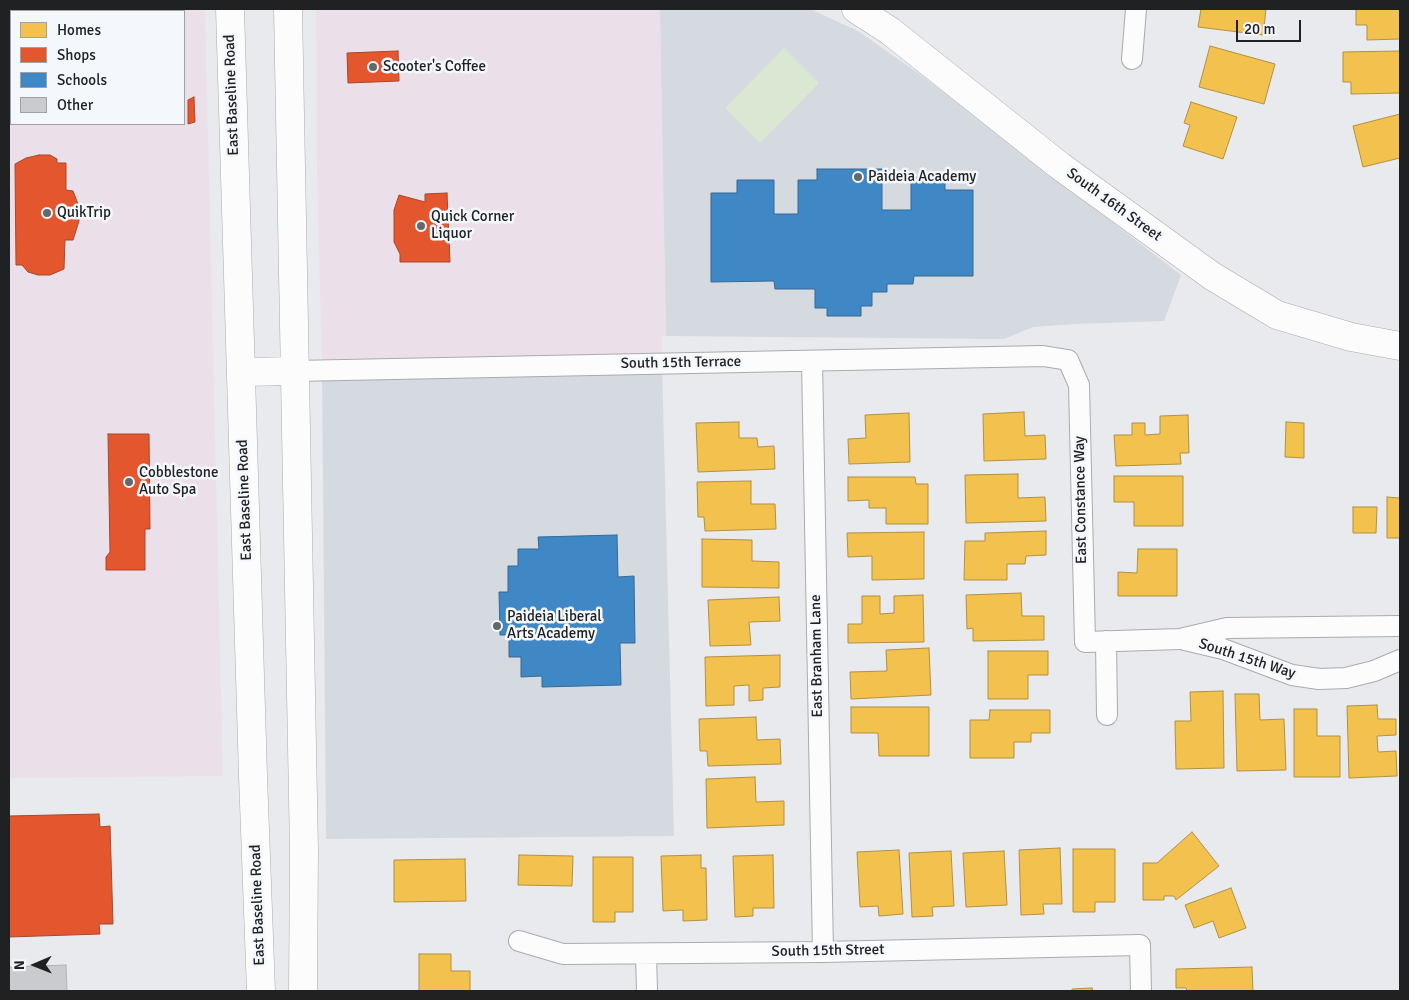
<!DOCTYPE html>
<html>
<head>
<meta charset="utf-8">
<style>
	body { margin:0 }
	#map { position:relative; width:1409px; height:1000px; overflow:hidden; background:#e8eaed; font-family:Signika,sans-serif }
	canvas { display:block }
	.frame { position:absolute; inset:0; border:10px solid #202123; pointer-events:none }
	.legend { position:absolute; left:10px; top:10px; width:175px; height:115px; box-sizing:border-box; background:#f4f7fb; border:1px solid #9fa1a5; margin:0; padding:6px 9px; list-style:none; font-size:15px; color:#202123 }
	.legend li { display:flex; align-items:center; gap:10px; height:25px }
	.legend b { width:25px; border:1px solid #9fa1a5 }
	.north { position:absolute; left:10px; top:940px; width:50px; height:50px; -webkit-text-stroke:4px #f4f7fb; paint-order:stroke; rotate:269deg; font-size:14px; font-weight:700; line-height:20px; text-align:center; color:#202123 }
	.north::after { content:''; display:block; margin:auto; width:18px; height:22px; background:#202123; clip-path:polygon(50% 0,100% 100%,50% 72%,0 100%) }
	.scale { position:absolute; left:1236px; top:20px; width:65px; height:22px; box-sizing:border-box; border:2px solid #202123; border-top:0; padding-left:6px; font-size:15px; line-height:18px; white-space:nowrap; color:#202123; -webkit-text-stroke:4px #f4f7fb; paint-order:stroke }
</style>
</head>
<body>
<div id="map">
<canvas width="1409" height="1000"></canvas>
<div class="frame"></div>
<ul class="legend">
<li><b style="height:14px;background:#f2c14e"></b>Homes</li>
<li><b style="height:14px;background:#e4572e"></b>Shops</li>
<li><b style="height:14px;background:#3f88c5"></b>Schools</li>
<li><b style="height:14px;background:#cacbce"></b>Other</li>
</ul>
<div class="north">N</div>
<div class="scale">20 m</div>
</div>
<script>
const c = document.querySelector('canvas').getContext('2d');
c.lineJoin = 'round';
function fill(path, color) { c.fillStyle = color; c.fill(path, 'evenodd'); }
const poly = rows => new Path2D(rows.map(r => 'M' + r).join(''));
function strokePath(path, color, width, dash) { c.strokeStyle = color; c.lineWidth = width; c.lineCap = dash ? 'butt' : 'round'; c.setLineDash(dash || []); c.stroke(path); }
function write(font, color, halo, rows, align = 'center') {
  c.font = font + ' Signika,sans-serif'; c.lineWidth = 5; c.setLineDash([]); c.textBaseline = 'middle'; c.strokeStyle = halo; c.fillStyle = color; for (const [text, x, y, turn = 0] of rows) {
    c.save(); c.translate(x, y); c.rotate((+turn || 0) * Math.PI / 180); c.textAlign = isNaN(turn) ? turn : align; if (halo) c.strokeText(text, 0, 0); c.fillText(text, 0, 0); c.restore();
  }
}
fill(poly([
	[9,9,205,9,223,776,9,778],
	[11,11,184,11,184,124,11,124],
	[316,9,660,9,666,336,662,337,662,364,322,370,317,170]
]), '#ebe0e9');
fill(poly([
	[660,9,810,9,858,31,925,78,1181,275,1164,321,1075,324,1033,327,1004,339,666,336],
	[662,364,674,836,326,839,322,370]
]), '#d5dae1');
fill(poly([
	[784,48,819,83,760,143,725,108]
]), '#d9e7d3');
const homes = poly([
	[1201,9,1266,9,1263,35,1198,27,1201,9],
	[1356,9,1400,9,1400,39,1367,40,1367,25,1356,25,1356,9],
	[1210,46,1275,64,1264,104,1199,87,1210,46],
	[1400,51,1400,93,1351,94,1351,82,1343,82,1343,52,1400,51],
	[1191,102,1237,117,1223,159,1183,146,1190,125,1184,123,1191,102],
	[1400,114,1400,158,1363,167,1353,126,1400,114],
	[1024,412,1025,436,1045,435,1046,459,984,461,983,414,1024,412],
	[909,413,910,462,849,464,848,439,866,438,865,415,909,413],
	[1188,415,1189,453,1180,453,1181,464,1116,466,1114,435,1132,435,1132,423,1145,423,1145,435,1160,434,1160,416,1188,415],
	[739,422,739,438,757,438,758,447,774,446,775,469,698,472,696,423,739,422],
	[1286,422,1304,423,1304,458,1285,457,1286,422],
	[1018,474,1018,498,1045,497,1046,521,966,523,965,475,1018,474],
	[1114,476,1183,476,1183,526,1134,526,1134,502,1114,502,1114,476],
	[848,477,915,477,916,484,928,484,928,524,886,524,886,508,869,508,869,500,848,501,848,477],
	[751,481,751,504,775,504,776,529,705,531,704,517,698,517,697,482,751,481],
	[1387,497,1400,498,1400,538,1387,538,1387,497],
	[1353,507,1377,507,1376,533,1353,533,1353,507],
	[1046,531,1046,555,1026,556,1025,564,1007,564,1007,580,964,580,965,541,985,541,985,533,1046,531],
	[924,532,924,579,872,580,872,556,848,557,847,533,924,532],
	[702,539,752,540,752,561,779,562,779,588,702,587,702,539],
	[1138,549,1177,549,1177,596,1118,596,1118,572,1137,573,1138,549],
	[1021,593,1022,616,1044,616,1044,640,973,641,973,628,967,629,966,595,1021,593],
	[923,595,924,642,848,643,848,624,862,624,862,596,880,596,880,614,894,613,894,596,923,595],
	[779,597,780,621,749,622,751,645,710,646,708,600,779,597],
	[929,648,931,695,851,699,850,672,887,671,886,650,929,648],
	[988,651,1048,651,1048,675,1028,675,1028,699,988,699,988,651],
	[780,655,780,687,763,688,763,700,749,701,749,685,734,686,734,705,706,706,705,657,780,655],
	[1223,691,1224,768,1176,769,1175,721,1191,721,1190,692,1223,691],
	[1235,694,1259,694,1260,720,1284,719,1286,770,1237,771,1235,694],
	[1377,705,1378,719,1396,719,1396,735,1377,736,1378,752,1396,751,1397,776,1349,778,1347,706,1377,705],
	[851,707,929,707,929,756,879,756,878,733,851,733,851,707],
	[1294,709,1317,709,1317,736,1340,736,1340,777,1294,777,1294,709],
	[990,710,1050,710,1050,733,1031,733,1031,742,1014,742,1014,758,970,758,970,720,989,720,990,710],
	[756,717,757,740,780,739,781,764,708,766,707,751,700,751,699,719,756,717],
	[755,777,756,802,784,801,784,825,707,828,706,779,755,777],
	[1192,832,1219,866,1176,900,1174,896,1164,896,1164,900,1143,900,1143,863,1157,863,1192,832],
	[1060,848,1062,904,1043,904,1044,914,1021,915,1019,850,1060,848],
	[1073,849,1115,849,1115,902,1095,902,1095,912,1073,912,1073,849],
	[899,850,903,914,879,916,878,906,860,907,857,852,899,850],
	[951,851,954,906,932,907,933,916,912,917,909,853,951,851],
	[1004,851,1007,905,966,907,963,853,1004,851],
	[519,855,573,856,572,886,518,885,519,855],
	[701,855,701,868,706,868,707,920,683,921,683,910,663,911,661,856,701,855],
	[773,855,774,908,753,908,753,916,735,917,733,856,773,855],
	[593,857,633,857,633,912,615,912,615,922,593,922,593,857],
	[465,859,466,901,394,902,394,860,465,859],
	[1231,888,1246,928,1219,938,1213,921,1194,928,1185,905,1231,888],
	[419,954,451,954,451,971,470,971,470,991,419,991,419,954],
	[1252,967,1253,991,1187,991,1186,988,1176,988,1176,969,1252,967],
	[1092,988,1093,991,1069,991,1072,991,1072,989,1092,988]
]);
fill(homes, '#f2c14e');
strokePath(homes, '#b39141', 1);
const shops = poly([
	[9,48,11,48,11,106,9,106,9,48],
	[398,51,399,81,348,83,347,53,398,51],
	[194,97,195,122,188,124,188,100,194,97],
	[39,155,50,155,57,159,57,163,66,163,66,190,73,191,78,204,79,221,73,240,65,240,64,269,50,275,38,275,28,272,22,265,16,265,15,164,26,158,39,155],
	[447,193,450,262,400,262,400,254,394,242,394,210,399,195,425,202,425,194,447,193],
	[108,434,149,434,150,529,145,529,145,570,106,570,106,557,110,552,108,434],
	[99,814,100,827,110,826,113,924,99,924,100,934,9,937,9,816,99,814]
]);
fill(shops, '#e4572e');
strokePath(shops, '#a9472b', 1);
const schools = poly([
	[817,169,882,169,882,210,911,210,911,177,945,177,945,190,973,190,973,276,914,276,913,284,887,284,887,292,872,292,872,306,861,306,861,316,827,316,827,308,815,308,815,289,775,289,774,281,711,282,711,193,737,193,737,180,774,180,774,214,798,214,798,180,817,180,817,169],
	[617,535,618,577,634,576,635,643,620,643,621,685,542,687,542,676,521,677,521,657,509,657,509,635,500,635,499,592,508,592,508,566,518,566,518,549,539,549,538,537,617,535]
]);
fill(schools, '#3f88c5');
strokePath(schools, '#366994', 1);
const building = poly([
	[66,965,67,991,9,991,9,967,66,965]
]);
fill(building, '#cacbce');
strokePath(building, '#b2b3b5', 1);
const minor = poly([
	[1132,59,1136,9],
	[812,361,823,952],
	[294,371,1043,356,1068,360,1079,385,1085,642,1180,639,1227,628,1400,626],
	[1185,640,1223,649,1292,675,1319,679,1346,678,1374,671,1400,660],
	[1106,641,1107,715],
	[519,941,563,954,823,952,1140,945,1141,991],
	[646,954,647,991]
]);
const secondary = poly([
	[856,9,890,31,1060,166,1212,276,1277,315,1351,337,1400,346]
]);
const primary = poly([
	[230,9,253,776,261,991],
	[288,9,304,851,303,991],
	[241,372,294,371]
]);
strokePath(minor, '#a9abad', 22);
strokePath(secondary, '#a9abad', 29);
strokePath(primary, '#a9abad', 29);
strokePath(minor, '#fcfcfc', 20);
strokePath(secondary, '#fcfcfc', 28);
strokePath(primary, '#fcfcfc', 28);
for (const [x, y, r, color] of [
	[373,67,5,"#66676a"],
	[858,177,5,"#66676a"],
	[47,213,5,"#66676a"],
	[421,226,5,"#66676a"],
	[129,482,5,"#66676a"],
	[497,626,5,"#66676a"]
]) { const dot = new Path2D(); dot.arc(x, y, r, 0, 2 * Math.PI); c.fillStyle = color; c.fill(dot); strokePath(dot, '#f4f7fb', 2); }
write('15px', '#202123', '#f4f7fb', [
	["Scooter's Coffee",383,67],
	["Paideia Academy",868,177],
	["QuikTrip",57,213],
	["Quick Corner",431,217],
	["Liquor",431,234],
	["Cobblestone",139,473],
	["Auto Spa",139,490],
	["Paideia Liberal",507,617],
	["Arts Academy",507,634]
], 'left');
write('15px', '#202123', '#f4f7fb', [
	["East Baseline Road",232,95,-92],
	["South 16th Street",1114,205,36],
	["South 15th Terrace",681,363,-1],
	["East Baseline Road",245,500,-92],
	["East Constance Way",1081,500,-91],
	["East Branham Lane",817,656,-91],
	["South 15th Way",1247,659,18],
	["East Baseline Road",258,905,-92],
	["South 15th Street",828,951,-1]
]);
</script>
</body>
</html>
